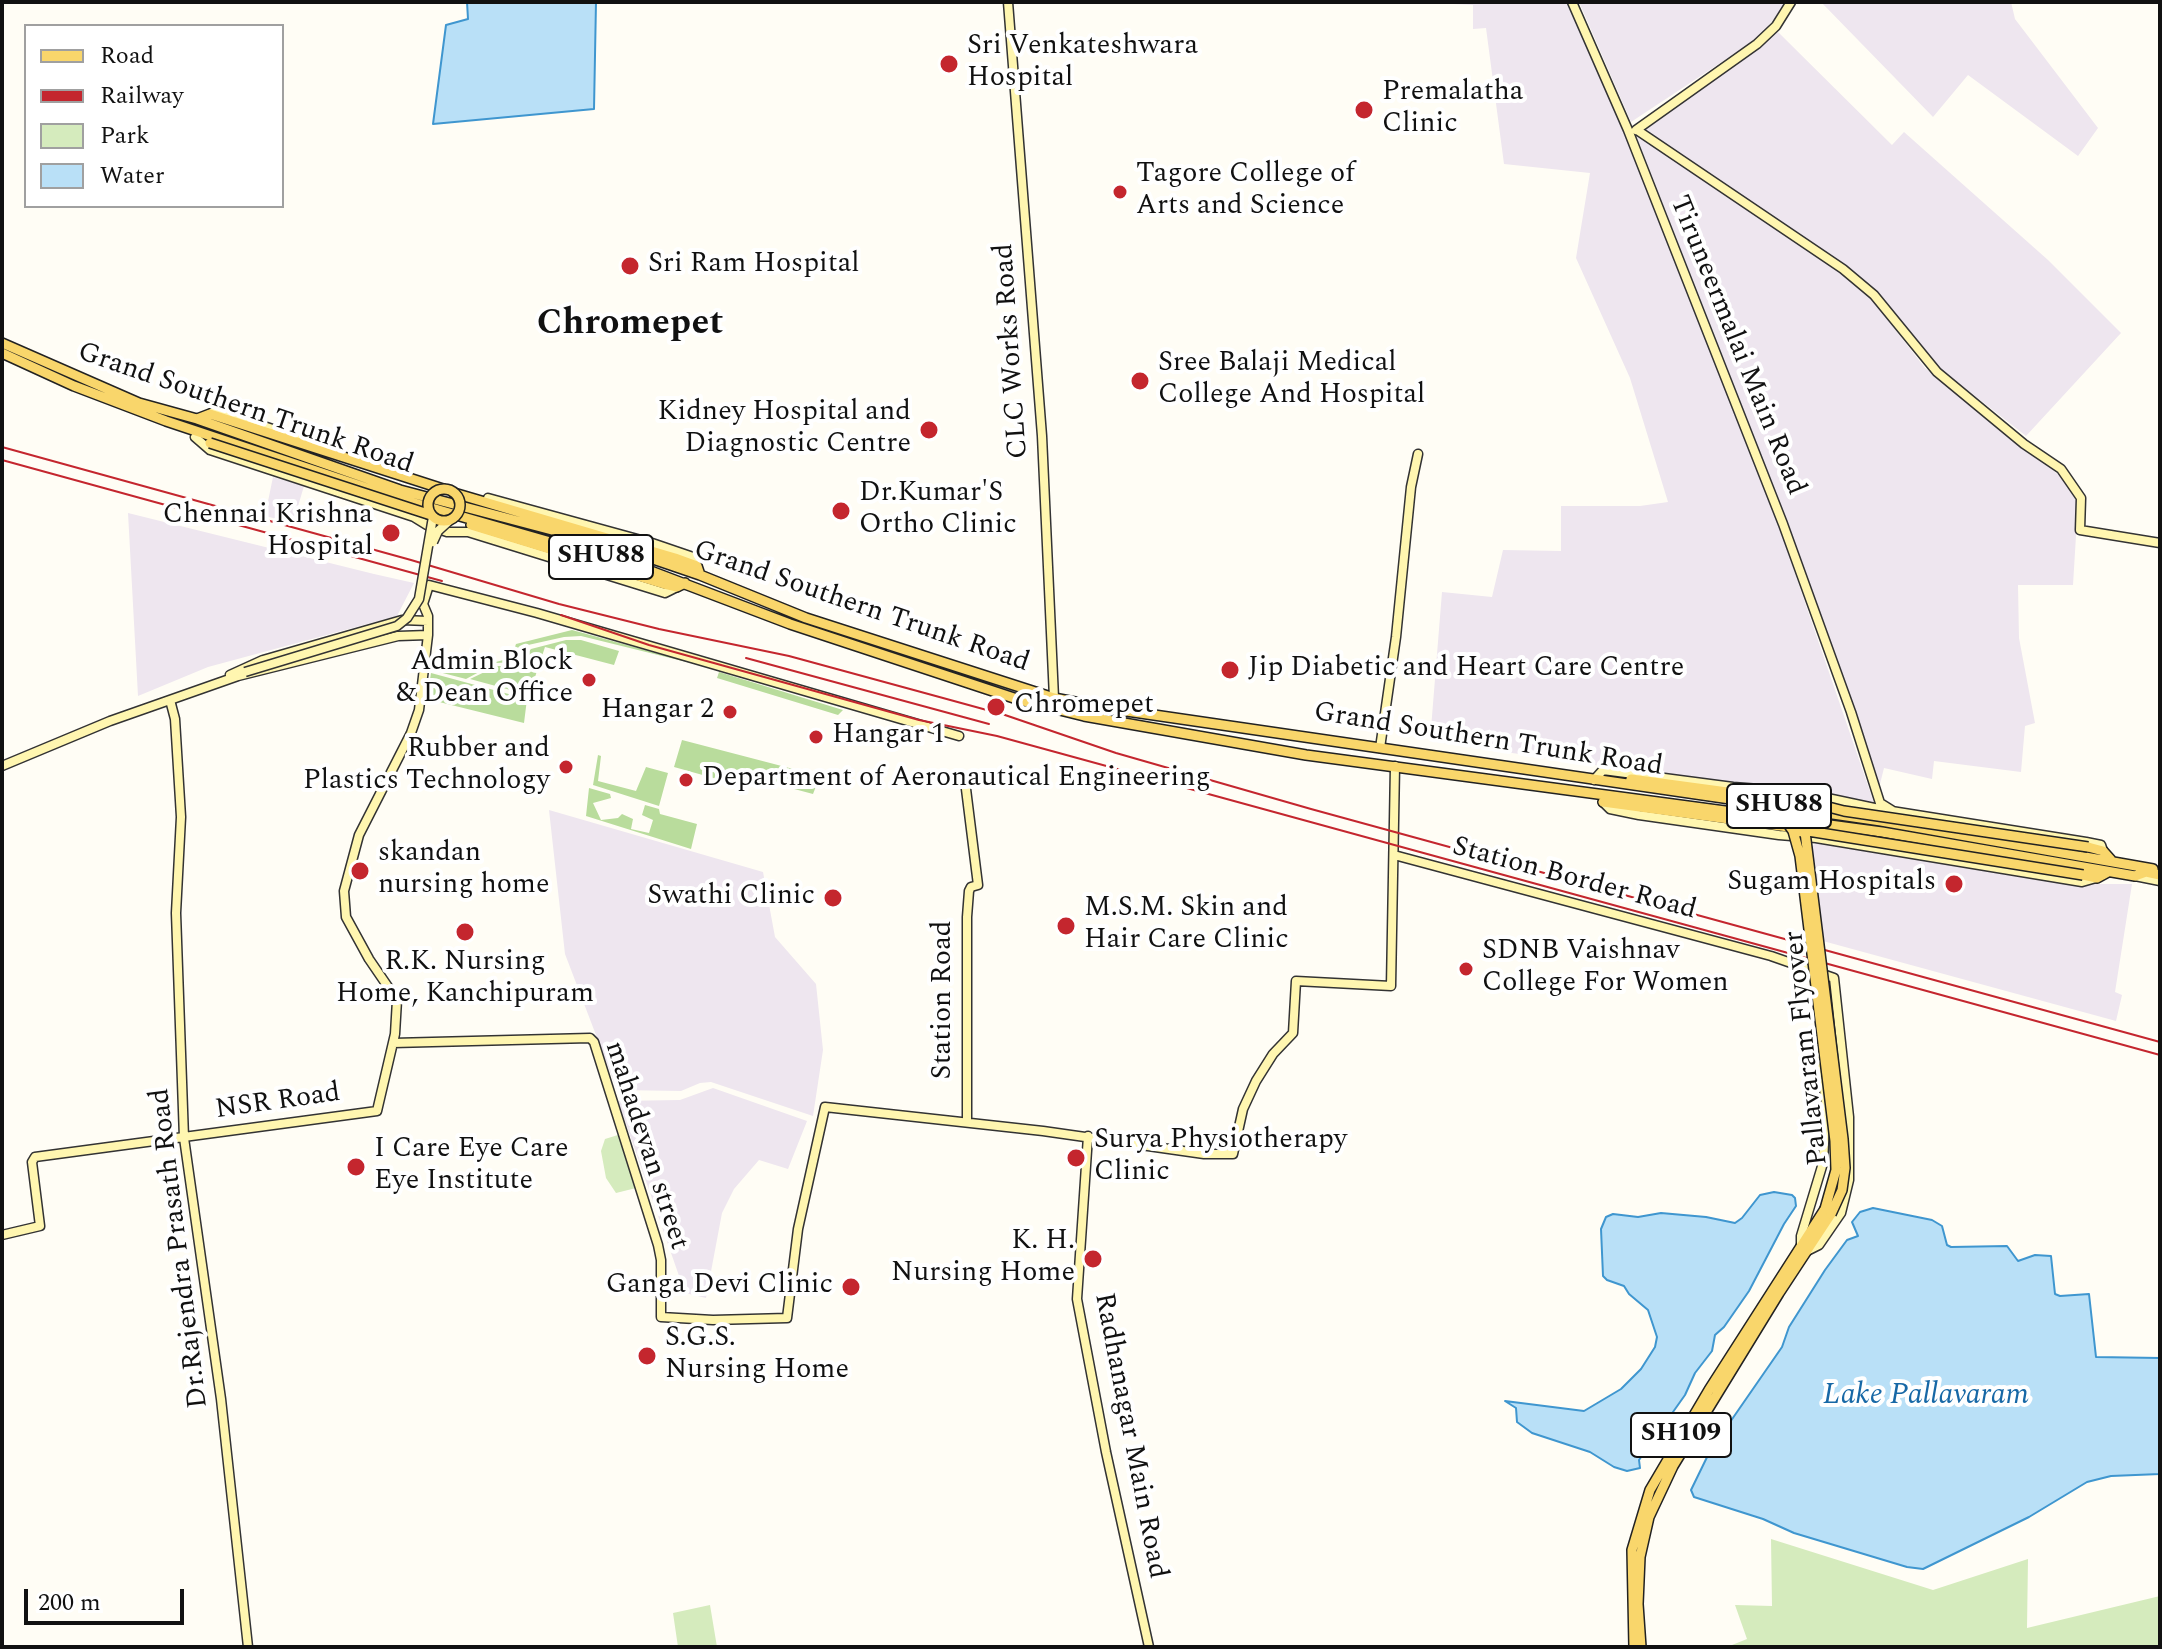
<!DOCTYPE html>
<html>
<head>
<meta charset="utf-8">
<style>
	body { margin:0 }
	#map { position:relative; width:2162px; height:1649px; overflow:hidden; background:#fffdf5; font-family:Spectral,serif }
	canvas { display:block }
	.frame { position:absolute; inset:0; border:4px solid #111; pointer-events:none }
	.legend { position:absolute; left:24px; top:24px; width:260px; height:184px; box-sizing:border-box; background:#fff; border:2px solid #a0a0a0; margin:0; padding:10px 14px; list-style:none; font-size:24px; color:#111 }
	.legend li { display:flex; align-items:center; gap:16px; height:40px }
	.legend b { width:40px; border:2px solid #a0a0a0 }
	.scale { position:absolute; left:24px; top:1589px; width:160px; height:36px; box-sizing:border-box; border:4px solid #111; border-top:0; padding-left:10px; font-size:24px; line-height:28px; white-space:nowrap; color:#111; -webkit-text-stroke:6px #fff; paint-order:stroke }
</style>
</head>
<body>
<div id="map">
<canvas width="2162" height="1649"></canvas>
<div class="frame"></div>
<ul class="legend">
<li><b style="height:10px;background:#f9d66b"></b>Road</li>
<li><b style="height:10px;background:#c4262e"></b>Railway</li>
<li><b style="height:22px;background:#d5ebbd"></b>Park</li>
<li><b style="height:22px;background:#b9e0f7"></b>Water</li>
</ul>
<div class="scale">200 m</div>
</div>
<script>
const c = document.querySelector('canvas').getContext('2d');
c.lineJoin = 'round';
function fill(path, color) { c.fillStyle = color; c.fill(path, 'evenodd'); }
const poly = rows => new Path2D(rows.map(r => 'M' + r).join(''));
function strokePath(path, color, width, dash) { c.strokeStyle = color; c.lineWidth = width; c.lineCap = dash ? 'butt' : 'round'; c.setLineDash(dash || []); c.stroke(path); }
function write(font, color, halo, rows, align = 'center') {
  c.font = font + ' Spectral,serif'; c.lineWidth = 8; c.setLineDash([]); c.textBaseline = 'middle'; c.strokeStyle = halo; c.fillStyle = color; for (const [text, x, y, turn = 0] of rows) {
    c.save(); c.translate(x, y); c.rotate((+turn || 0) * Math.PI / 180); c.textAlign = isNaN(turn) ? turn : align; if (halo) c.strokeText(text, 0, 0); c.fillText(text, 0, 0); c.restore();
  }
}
fill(poly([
	[1566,2,1629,139,1778,524,1875,806,1430,741,1442,592,1492,597,1503,550,1561,551,1561,506,1640,506,1668,502,1630,378,1576,258,1590,173,1504,164,1486,28,1473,29,1473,5,1432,3],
	[1579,2,1788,2,1758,38,1631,122],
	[1821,2,2011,2,2015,19,2098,128,2078,156,1968,75,1933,117],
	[1778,32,1892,145,1904,132,2048,260,2121,333,2026,436,1938,367,1862,278,1643,129],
	[1636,135,1832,266,1865,291,1925,368,2059,475,2078,503,2073,585,2018,585,2019,638,2035,723,2025,726,2021,772,1934,761,1932,779,1884,768,1878,792,1785,516],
	[273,477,304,486,293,523,265,516],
	[128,513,374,574,414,583,397,616,208,667,138,696],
	[549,810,763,872,775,937,816,984,823,1050,813,1116,711,1082,700,1083,681,1091,617,1090,565,954],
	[1819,839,2083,884,2132,884,2115,992,2122,995,2116,1021,1823,941,1812,847],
	[713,1088,807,1121,788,1169,759,1160,734,1189,722,1213,706,1298,685,1293,618,1101,680,1100]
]), '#eee6ef');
fill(poly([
	[618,1135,636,1188,616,1193,606,1178,601,1151,605,1139],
	[1771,1539,1933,1590,2028,1559,2027,1628,2160,1596,2160,1647,1727,1647,1747,1639,1735,1605,1772,1606],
	[710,1605,717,1647,678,1647,673,1613]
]), '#d5ebbd');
fill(poly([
	[572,630,715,669,581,636,564,637,528,645,516,662,496,663,466,679,431,670,433,661,469,669,511,658,516,644],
	[566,640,581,640,619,651,614,665,545,647,529,695,470,679,497,666,517,666,531,649],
	[719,672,843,710,838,715,717,678],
	[431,673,527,699,524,723,427,699],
	[682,740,820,776,813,794,723,770,720,779,717,779,674,767],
	[598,755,601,756,598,781,636,791,646,767,668,773,659,806,593,785],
	[589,788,610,794,611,798,593,803,601,820,618,818,622,814,633,819,631,829,649,833,653,820,642,815,645,805,659,809,660,814,697,824,691,849,586,816]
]), '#b9dc9c');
const water = poly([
	[467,2,596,2,594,109,433,124,446,25,468,19,467,2],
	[1774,1192,1792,1195,1795,1198,1796,1206,1784,1224,1749,1291,1724,1327,1715,1335,1712,1351,1695,1373,1685,1395,1639,1460,1640,1468,1627,1471,1614,1467,1590,1452,1532,1433,1517,1422,1516,1408,1505,1401,1584,1411,1621,1389,1641,1369,1655,1347,1657,1337,1648,1310,1629,1294,1624,1286,1607,1280,1603,1276,1601,1229,1606,1217,1613,1214,1638,1217,1661,1213,1706,1217,1735,1223,1742,1218,1760,1195,1774,1192],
	[1873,1208,1932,1220,1942,1226,1947,1245,1951,1247,2007,1246,2018,1261,2035,1255,2051,1256,2055,1294,2060,1296,2089,1294,2096,1357,2160,1358,2160,1474,2111,1476,2087,1482,2029,1517,1923,1569,1907,1567,1794,1533,1763,1519,1694,1497,1691,1490,1710,1451,1782,1347,1789,1327,1825,1270,1847,1240,1858,1236,1852,1222,1860,1212,1873,1208]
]);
fill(water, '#b9e0f7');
strokePath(water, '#3f96cf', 2);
const secondary = poly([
	[1008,2,1042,436,1054,698],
	[1572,2,1628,130,1783,524,1851,712,1880,803,1904,818],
	[1636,130,1757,44,1776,26,1791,2],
	[1637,130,1843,269,1874,295,1937,372,2024,444,2061,469,2081,498,2080,530,2160,543],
	[210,414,216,410,338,451],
	[195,437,210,450,414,517,427,525,447,532,468,532,665,593,677,587],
	[488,498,652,543,693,557,697,566],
	[230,675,263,660,402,620,428,621],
	[170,700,175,719,181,817,176,913,184,1138,221,1399,248,1647],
	[1380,748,1396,637,1411,487,1418,454],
	[2,766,110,721,238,676,398,636,428,635],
	[1594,780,1603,770,1733,787,1799,792,1879,809,2086,842,2101,845,2103,851],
	[966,789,978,885,971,887,969,891,967,917,967,1122],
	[1603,802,1610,809,1639,815,1779,835,1816,838,2082,882,2096,878],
	[1394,855,1771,956,1834,978,1849,1117,1849,1180,1841,1213,1819,1245,1807,1251],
	[2135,876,2160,881],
	[393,1043,590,1038,594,1042,658,1245,661,1260,661,1317,713,1320,787,1318,798,1229,825,1107,1043,1131,1204,1154,1233,1154,1243,1109,1256,1081,1273,1054,1293,1033,1296,981,1391,986,1395,766],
	[1088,1136,1077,1299,1106,1452,1149,1647],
	[2,1235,40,1226,32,1162,35,1157,377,1111,395,1034,397,1000,369,959,346,917,344,891,359,835,411,733,419,710,428,635,428,616,423,604,429,585,537,613,959,736],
	[1801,1246,1801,1236,1823,1163,1826,1104,1819,1050]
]);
const primary = poly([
	[2,343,139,403,197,419,400,490,624,549,700,575,806,618,1054,698,1106,708,1881,821,2153,869],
	[2,353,74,386,166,421,397,498,648,570,790,624,1023,701,1084,716,1306,755,1882,832,2135,876,2146,872,2160,875],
	[197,419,210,414,443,489],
	[454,493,675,558,697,566,700,575],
	[471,525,664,584,677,587,685,583],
	[1631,779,1794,801],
	[1603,802,1788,827],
	[2088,847,2103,851,2111,860],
	[2083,875,2097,878,2108,872],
	[1634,1647,1632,1550,1650,1490,1709,1390,1825,1209],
	[1641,1647,1638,1604,1640,1557,1649,1517,1673,1466,1779,1293,1831,1214]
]);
strokePath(secondary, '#333', 11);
strokePath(primary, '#222', 12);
strokePath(secondary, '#fff6b0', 8);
strokePath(primary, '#f9d66b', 9);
strokePath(poly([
	[2,447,411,560,559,604,659,629,789,656,943,698,1005,715,1116,753,1311,809,2160,1042],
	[2,460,442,581],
	[561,615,649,645,919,720,997,736,2160,1055],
	[746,658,989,724]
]), '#c4262e', 2);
const secondaryBridge = poly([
	[433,542,438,531,449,521],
	[245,672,397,626,407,618,419,599,433,517]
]);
const primaryBridge = poly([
	[210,443,431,515],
	'428 505a16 16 0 1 1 32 0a16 16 0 1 1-32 0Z',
	[1809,802,1844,811,2088,847],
	[1793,831,1805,832,1816,822,1816,812,1806,801,1798,800,1789,804,1784,818,1793,831,1800,856,1835,1141,1836,1170,1825,1209],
	[1808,831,2083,875],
	[1805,832,1843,1139,1845,1168,1842,1190,1831,1214]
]);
strokePath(secondaryBridge, '#333', 11, []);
strokePath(primaryBridge, '#222', 12, []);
strokePath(secondaryBridge, '#fff6b0', 8);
strokePath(primaryBridge, '#f9d66b', 9);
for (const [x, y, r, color] of [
	[949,64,10,"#c4262e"],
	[1364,110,10,"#c4262e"],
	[1120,192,8,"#c4262e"],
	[630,266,10,"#c4262e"],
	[1140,381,10,"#c4262e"],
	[929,430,10,"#c4262e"],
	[841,511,10,"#c4262e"],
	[391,533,10,"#c4262e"],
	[1230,670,10,"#c4262e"],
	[589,680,8,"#c4262e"],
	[996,707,10,"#c4262e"],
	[730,712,8,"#c4262e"],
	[816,737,8,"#c4262e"],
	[566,767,8,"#c4262e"],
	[686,780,8,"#c4262e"],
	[360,871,10,"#c4262e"],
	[1954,884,10,"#c4262e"],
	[833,898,10,"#c4262e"],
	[1066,926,10,"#c4262e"],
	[465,932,10,"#c4262e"],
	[1466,969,8,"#c4262e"],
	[1076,1158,10,"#c4262e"],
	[356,1167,10,"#c4262e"],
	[1093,1259,10,"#c4262e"],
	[851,1287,10,"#c4262e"],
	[647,1356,10,"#c4262e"]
]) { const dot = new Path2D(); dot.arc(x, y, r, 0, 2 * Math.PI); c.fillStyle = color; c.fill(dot); strokePath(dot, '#fff', 3); }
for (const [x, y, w] of [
	[601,557,104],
	[1779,806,104],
	[1681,1435,100]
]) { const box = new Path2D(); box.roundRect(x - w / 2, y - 22, w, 44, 6); c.fillStyle = '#fff'; c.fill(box); strokePath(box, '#111', 2); }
write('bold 26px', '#111', null, [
	["SHU88",601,557],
	["SHU88",1779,806],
	["SH109",1681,1435]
]);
write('28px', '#111', '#fff', [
	["Sri Venkateshwara",967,48],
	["Hospital",967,80],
	["Premalatha",1382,94],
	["Clinic",1382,126],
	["Tagore College of",1136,176],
	["Arts and Science",1136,208],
	["Sri Ram Hospital",648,266],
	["Sree Balaji Medical",1158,365],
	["College And Hospital",1158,397],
	["Kidney Hospital and",911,414,"right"],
	["Diagnostic Centre",911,446,"right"],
	["Dr.Kumar'S",859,495],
	["Ortho Clinic",859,527],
	["Chennai Krishna",373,517,"right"],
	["Hospital",373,549,"right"],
	["Admin Block",573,664,"right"],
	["& Dean Office",573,696,"right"],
	["Jip Diabetic and Heart Care Centre",1248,670],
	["Chromepet",1014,707],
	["Hangar 2",714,712,"right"],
	["Hangar 1",832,737],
	["Rubber and",550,751,"right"],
	["Plastics Technology",550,783,"right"],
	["Department of Aeronautical Engineering",702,780],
	["skandan",378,855],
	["nursing home",378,887],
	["Sugam Hospitals",1936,884,"right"],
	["Swathi Clinic",815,898,"right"],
	["M.S.M. Skin and",1084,910],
	["Hair Care Clinic",1084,942],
	["SDNB Vaishnav",1482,953],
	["College For Women",1482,985],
	["R.K. Nursing",465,964,"center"],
	["Home, Kanchipuram",465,996,"center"],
	["Surya Physiotherapy",1094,1142],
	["Clinic",1094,1174],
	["I Care Eye Care",374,1151],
	["Eye Institute",374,1183],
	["K. H.",1075,1243,"right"],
	["Nursing Home",1075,1275,"right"],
	["Ganga Devi Clinic",833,1287,"right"],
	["S.G.S.",665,1340],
	["Nursing Home",665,1372]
], 'left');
write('28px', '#111', '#fff', [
	["Tiruneermalai Main Road",1736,346,68],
	["CLC Works Road",1013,351,-94],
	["Grand Southern Trunk Road",245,410,19],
	["Grand Southern Trunk Road",861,608,19],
	["Grand Southern Trunk Road",1488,741,9],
	["Station Border Road",1574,880,15],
	["Station Road",945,1000,-90],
	["Pallavaram Flyover",1808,1048,-96],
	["NSR Road",278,1103,-8],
	["mahadevan street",645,1146,72],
	["Dr.Rajendra Prasath Road",181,1248,-97],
	["Radhanagar Main Road",1129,1436,79]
]);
write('italic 30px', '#1768a6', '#fff', [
	["Lake Pallavaram",1926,1397]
]);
write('bold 36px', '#111', '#fff', [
	["Chromepet",630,326]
]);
</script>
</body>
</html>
